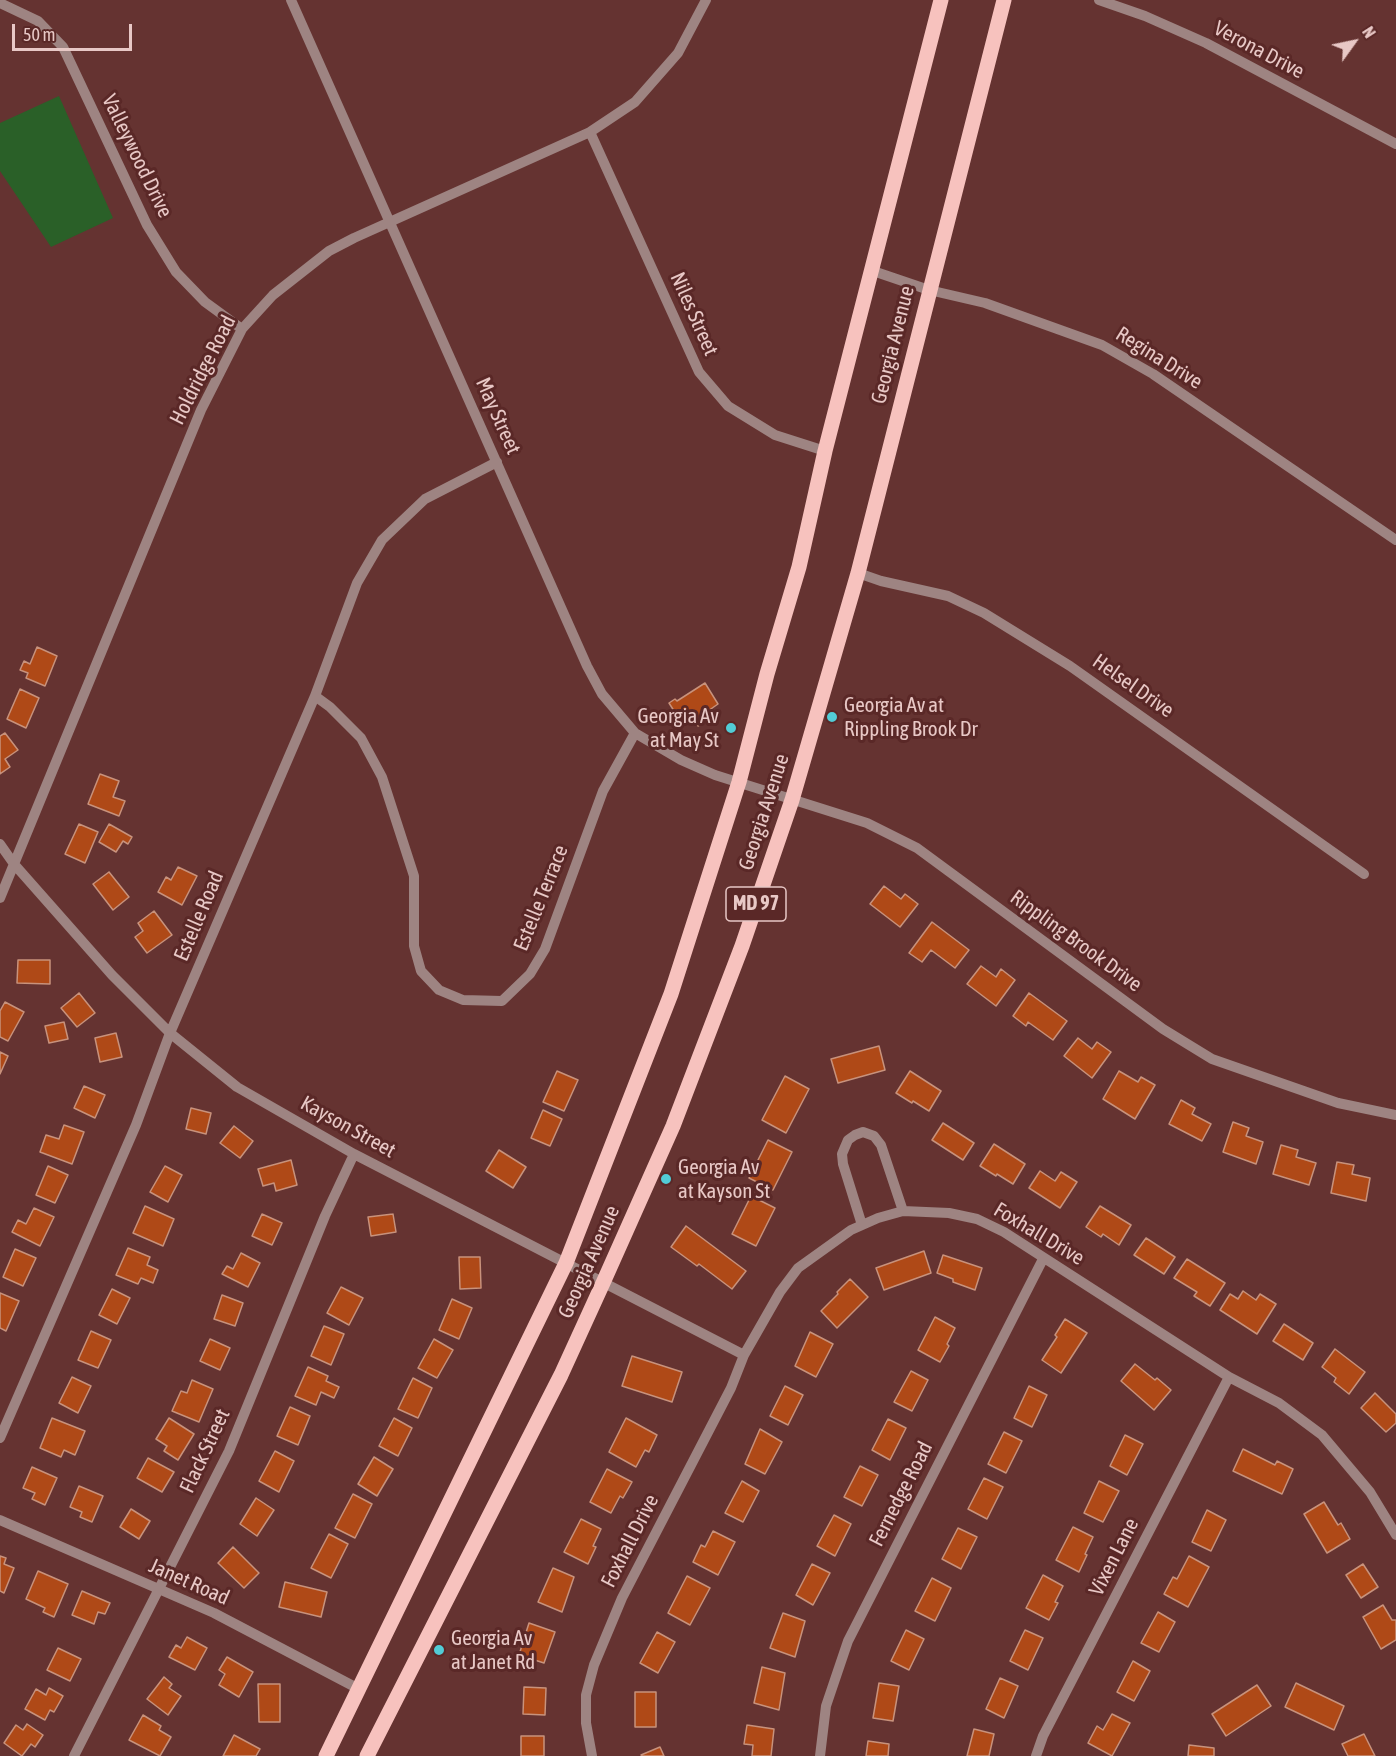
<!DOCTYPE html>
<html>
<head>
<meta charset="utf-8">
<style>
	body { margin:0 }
	#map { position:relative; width:1396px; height:1756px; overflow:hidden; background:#653331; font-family:"Asap Condensed",sans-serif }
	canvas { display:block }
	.north { position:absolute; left:1324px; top:12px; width:60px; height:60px; -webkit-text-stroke:4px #5a2827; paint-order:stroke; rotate:57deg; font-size:16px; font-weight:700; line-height:24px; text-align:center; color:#e8c8c6 }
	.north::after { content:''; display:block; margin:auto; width:21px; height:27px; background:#e8c8c6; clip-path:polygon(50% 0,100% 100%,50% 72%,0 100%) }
	.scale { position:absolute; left:12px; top:24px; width:120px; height:27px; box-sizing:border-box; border:3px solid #e8c8c6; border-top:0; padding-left:8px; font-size:18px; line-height:21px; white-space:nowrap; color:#e8c8c6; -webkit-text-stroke:4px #5a2827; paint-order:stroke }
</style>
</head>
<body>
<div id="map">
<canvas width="1396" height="1756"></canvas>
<div class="north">N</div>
<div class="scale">50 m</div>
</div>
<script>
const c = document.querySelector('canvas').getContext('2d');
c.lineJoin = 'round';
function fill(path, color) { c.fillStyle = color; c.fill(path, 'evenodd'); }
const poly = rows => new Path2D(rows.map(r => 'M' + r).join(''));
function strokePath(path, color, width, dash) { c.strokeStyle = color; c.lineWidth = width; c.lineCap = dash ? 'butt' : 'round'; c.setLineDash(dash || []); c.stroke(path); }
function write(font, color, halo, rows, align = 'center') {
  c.font = font + ' "Asap Condensed",sans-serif'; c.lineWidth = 6; c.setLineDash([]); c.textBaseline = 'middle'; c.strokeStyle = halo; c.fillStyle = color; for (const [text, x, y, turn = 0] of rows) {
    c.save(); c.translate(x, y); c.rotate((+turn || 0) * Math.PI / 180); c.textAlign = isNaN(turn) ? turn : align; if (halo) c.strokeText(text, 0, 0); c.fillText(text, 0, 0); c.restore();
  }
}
fill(poly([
	[59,96,113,218,51,247,0,171,0,123]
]), '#2a6028');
const building = poly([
	[37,647,57,656,45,686,26,678,28,673,20,670,24,661,30,664,37,647],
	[705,683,718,704,708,711,712,717,698,726,694,719,690,722,687,718,681,722,669,703,675,699,677,701,705,683],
	[20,689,39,698,26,728,7,719,20,689],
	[5,733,18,750,5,759,10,767,0,774,0,736,5,733],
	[100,774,119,781,113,797,125,801,119,816,88,804,100,774],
	[79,824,98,832,85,863,65,854,79,824],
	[109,824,132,837,128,844,123,841,116,852,99,842,109,824],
	[178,867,197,876,182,905,158,892,166,877,171,880,178,867],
	[109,872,129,897,113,910,93,884,109,872],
	[884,886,901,899,905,894,918,904,900,927,870,904,884,886],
	[154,911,172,935,147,953,135,937,143,931,138,923,154,911],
	[932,922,969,950,955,968,931,950,922,962,909,953,932,922],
	[18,960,50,960,50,984,17,983,18,960],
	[981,966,996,977,1001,969,1015,980,996,1006,967,984,981,966],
	[79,993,95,1013,77,1027,61,1008,79,993],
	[1029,993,1067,1021,1053,1040,1028,1022,1026,1026,1013,1016,1029,993],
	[5,1002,24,1012,8,1041,0,1037,0,1011,5,1002],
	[64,1022,68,1039,49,1043,45,1026,64,1022],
	[116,1033,122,1057,100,1062,95,1038,116,1033],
	[1078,1038,1092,1049,1097,1042,1111,1052,1092,1078,1064,1056,1078,1038],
	[879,1046,885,1070,838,1083,831,1059,879,1046],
	[0,1052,8,1056,0,1074,0,1052],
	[557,1071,578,1080,564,1111,543,1102,557,1071],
	[910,1071,941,1091,929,1111,913,1101,912,1103,896,1093,910,1071],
	[1119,1071,1138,1082,1141,1077,1155,1085,1135,1119,1103,1099,1119,1071],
	[785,1076,809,1089,786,1133,762,1120,785,1076],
	[84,1086,105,1095,95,1118,74,1108,84,1086],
	[1181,1100,1195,1108,1192,1114,1211,1124,1202,1141,1169,1124,1181,1100],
	[191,1108,211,1113,206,1134,186,1129,191,1108],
	[543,1110,562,1119,550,1146,531,1138,543,1110],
	[1233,1122,1249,1128,1246,1136,1263,1142,1256,1164,1223,1152,1233,1122],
	[943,1123,974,1143,963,1160,932,1140,943,1123],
	[64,1125,84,1132,72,1164,40,1152,46,1135,59,1139,64,1125],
	[234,1126,253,1141,240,1158,220,1143,234,1126],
	[768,1140,792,1152,773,1190,749,1178,768,1140],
	[994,1144,1025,1164,1013,1184,997,1174,996,1176,980,1166,994,1144],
	[1281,1145,1298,1150,1296,1157,1316,1163,1309,1185,1273,1174,1281,1145],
	[499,1150,526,1167,513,1188,486,1171,499,1150],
	[291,1160,297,1185,276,1191,274,1183,263,1186,258,1169,291,1160],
	[1337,1162,1354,1165,1352,1174,1370,1178,1366,1201,1331,1193,1337,1162],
	[48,1166,68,1175,55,1203,36,1195,48,1166],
	[165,1166,182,1175,168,1202,150,1192,165,1166],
	[1040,1171,1055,1181,1061,1172,1077,1182,1060,1208,1029,1188,1040,1171],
	[751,1196,775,1208,756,1246,732,1234,751,1196],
	[145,1206,174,1219,163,1246,133,1233,145,1206],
	[1100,1206,1131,1225,1119,1245,1103,1234,1101,1237,1086,1227,1100,1206],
	[34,1208,54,1217,40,1246,12,1232,18,1220,26,1224,34,1208],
	[262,1214,282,1223,272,1245,252,1236,262,1214],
	[393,1214,396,1232,371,1236,368,1217,393,1214],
	[686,1226,746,1271,732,1289,699,1264,697,1266,671,1247,686,1226],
	[1146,1238,1175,1257,1164,1274,1134,1255,1146,1238],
	[128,1248,150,1257,147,1265,158,1270,153,1283,141,1278,138,1284,116,1275,128,1248],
	[15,1249,36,1258,23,1286,3,1277,15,1249],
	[924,1251,931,1273,884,1290,876,1268,924,1251],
	[241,1253,260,1263,248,1287,222,1274,227,1266,233,1269,241,1253],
	[943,1255,982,1268,975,1290,953,1282,953,1279,937,1273,943,1255],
	[459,1257,480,1257,481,1288,460,1289,459,1257],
	[1187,1259,1225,1283,1210,1306,1194,1296,1197,1292,1174,1278,1187,1259],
	[850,1279,868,1297,837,1328,821,1311,838,1294,837,1292,850,1279],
	[341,1287,363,1298,349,1325,327,1313,341,1287],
	[112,1289,130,1298,117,1324,99,1315,112,1289],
	[1243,1291,1256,1300,1260,1294,1276,1304,1257,1334,1220,1310,1230,1294,1238,1299,1243,1291],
	[0,1293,19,1301,6,1331,0,1328,0,1293],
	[222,1295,243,1303,235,1326,214,1319,222,1295],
	[452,1299,472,1308,459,1339,439,1330,452,1299],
	[935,1317,955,1328,947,1344,949,1346,940,1362,918,1350,935,1317],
	[1065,1319,1087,1333,1061,1373,1042,1360,1057,1337,1055,1335,1065,1319],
	[1284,1324,1313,1343,1303,1360,1273,1341,1284,1324],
	[324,1326,344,1334,331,1365,311,1356,324,1326],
	[91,1331,111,1340,98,1368,78,1360,91,1331],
	[810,1332,833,1344,816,1377,795,1366,810,1332],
	[210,1339,230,1348,220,1370,200,1361,210,1339],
	[434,1339,453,1350,437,1378,418,1368,434,1339],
	[1335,1349,1365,1372,1349,1394,1334,1382,1336,1378,1322,1367,1335,1349],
	[632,1356,682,1372,672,1402,622,1386,632,1356],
	[1135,1364,1155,1380,1157,1378,1171,1390,1154,1410,1121,1381,1135,1364],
	[308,1367,328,1376,326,1381,339,1387,334,1398,321,1392,316,1405,295,1396,308,1367],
	[911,1371,928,1380,912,1411,894,1402,911,1371],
	[72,1377,91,1386,78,1413,59,1403,72,1377],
	[413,1378,432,1388,418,1418,398,1409,413,1378],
	[192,1380,213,1389,199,1422,172,1411,181,1391,187,1393,192,1380],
	[785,1386,803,1395,788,1425,770,1416,785,1386],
	[1029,1386,1047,1395,1032,1427,1014,1418,1029,1386],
	[1375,1393,1396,1414,1396,1423,1386,1432,1361,1408,1375,1393],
	[290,1407,310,1416,298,1445,277,1436,290,1407],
	[52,1418,85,1431,75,1455,64,1450,61,1457,40,1448,52,1418],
	[169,1418,194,1434,178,1460,164,1451,167,1446,156,1439,169,1418],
	[394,1418,412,1428,398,1456,379,1446,394,1418],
	[626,1418,657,1435,649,1452,645,1450,636,1467,609,1452,626,1418],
	[888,1419,906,1428,890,1460,872,1450,888,1419],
	[760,1429,782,1442,765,1474,745,1464,760,1429],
	[1004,1432,1022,1441,1006,1473,988,1464,1004,1432],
	[1125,1435,1143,1444,1127,1475,1110,1466,1125,1435],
	[1243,1449,1275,1465,1277,1461,1293,1469,1282,1494,1233,1471,1243,1449],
	[275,1451,294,1461,279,1492,259,1481,275,1451],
	[374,1457,393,1469,377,1496,358,1484,374,1457],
	[148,1458,174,1472,162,1492,137,1478,148,1458],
	[860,1466,878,1475,862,1506,844,1497,860,1466],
	[32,1467,57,1478,45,1505,32,1499,35,1493,23,1488,32,1467],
	[607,1469,632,1482,623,1498,620,1496,611,1513,590,1502,607,1469],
	[984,1478,1003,1487,987,1519,968,1509,984,1478],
	[742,1481,759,1491,743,1522,725,1513,742,1481],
	[1099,1481,1119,1491,1103,1522,1084,1513,1099,1481],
	[79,1486,103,1496,92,1522,80,1517,82,1512,70,1507,79,1486],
	[353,1494,372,1504,355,1538,335,1528,353,1494],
	[256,1498,274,1510,257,1536,240,1524,256,1498],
	[1324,1502,1338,1525,1341,1523,1350,1539,1327,1553,1304,1514,1324,1502],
	[131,1509,150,1521,139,1539,120,1527,131,1509],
	[1207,1510,1226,1520,1211,1551,1192,1542,1207,1510],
	[834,1515,851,1524,835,1556,817,1546,834,1515],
	[581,1519,601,1529,593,1546,596,1547,588,1564,564,1552,581,1519],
	[1073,1527,1093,1537,1085,1554,1087,1555,1079,1572,1056,1560,1073,1527],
	[958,1528,977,1537,961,1569,942,1559,958,1528],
	[713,1531,735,1542,718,1575,693,1562,701,1545,705,1547,713,1531],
	[329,1534,348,1544,331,1578,311,1568,329,1534],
	[233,1547,259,1573,244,1588,218,1563,233,1547],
	[0,1556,6,1558,4,1564,14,1568,4,1593,0,1591,0,1556],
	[1189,1556,1209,1567,1188,1607,1164,1594,1173,1577,1177,1579,1189,1556],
	[812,1564,830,1573,813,1605,796,1595,812,1564],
	[1363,1564,1378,1587,1361,1598,1346,1575,1363,1564],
	[553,1568,574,1577,562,1612,538,1602,553,1568],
	[38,1571,68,1584,54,1617,43,1612,45,1608,26,1599,38,1571],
	[1043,1575,1063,1586,1055,1602,1058,1603,1049,1620,1026,1608,1043,1575],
	[687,1576,710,1588,690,1625,668,1613,687,1576],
	[932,1578,951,1588,935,1621,915,1611,932,1578],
	[285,1582,327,1592,321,1617,279,1607,285,1582],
	[82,1591,110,1603,105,1614,98,1612,94,1624,72,1615,82,1591],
	[1383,1605,1392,1620,1396,1620,1396,1640,1381,1649,1363,1617,1383,1605],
	[1158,1612,1175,1622,1159,1652,1141,1643,1158,1612],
	[783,1613,805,1621,795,1657,770,1648,783,1613],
	[529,1623,555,1632,544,1663,519,1655,529,1623],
	[906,1630,924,1639,909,1670,891,1661,906,1630],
	[1025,1630,1043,1638,1028,1670,1010,1661,1025,1630],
	[657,1632,675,1642,658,1673,640,1663,657,1632],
	[187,1637,207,1648,195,1670,169,1657,176,1645,181,1648,187,1637],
	[58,1648,81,1659,70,1681,47,1670,58,1648],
	[227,1657,253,1672,239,1697,219,1685,225,1674,219,1670,227,1657],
	[1133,1661,1150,1671,1134,1701,1117,1692,1133,1661],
	[762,1667,785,1673,779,1710,754,1703,762,1667],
	[164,1677,172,1684,169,1688,181,1696,168,1715,147,1699,164,1677],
	[1000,1678,1018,1686,1004,1718,986,1709,1000,1678],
	[879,1683,899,1686,893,1721,873,1718,879,1683],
	[1296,1683,1344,1706,1334,1730,1285,1707,1296,1683],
	[258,1684,280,1684,280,1722,259,1722,258,1684],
	[1257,1685,1271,1706,1226,1736,1212,1714,1257,1685],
	[524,1687,546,1688,545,1715,523,1714,524,1687],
	[49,1688,63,1696,54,1712,50,1710,45,1720,25,1709,36,1689,46,1695,49,1688],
	[635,1692,656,1692,656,1727,635,1727,635,1692],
	[1112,1714,1130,1723,1112,1756,1088,1743,1097,1726,1103,1730,1112,1714],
	[143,1715,161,1726,159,1730,171,1737,160,1756,129,1740,143,1715],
	[27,1724,43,1735,35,1747,31,1744,22,1756,4,1743,16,1725,23,1730,27,1724],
	[747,1725,774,1729,771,1756,752,1756,753,1745,744,1744,747,1725],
	[974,1729,994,1734,989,1756,967,1756,974,1729],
	[1364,1734,1375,1756,1348,1756,1342,1744,1364,1734],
	[234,1735,260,1749,256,1756,223,1756,234,1735],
	[521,1736,544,1736,544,1756,521,1756,521,1736],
	[868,1741,889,1744,888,1756,866,1756,868,1741],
	[1189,1745,1214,1748,1214,1756,1188,1756,1189,1745],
	[660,1747,664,1756,642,1756,641,1755,660,1747]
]);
fill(building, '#af4917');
strokePath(building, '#c8927c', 1.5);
strokePath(poly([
	[291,0,587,666,602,694,635,733,681,760,715,775,867,823,917,848,1163,1029,1212,1059,1338,1103,1396,1115],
	[1099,0,1145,16,1206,43,1396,144],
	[0,3,38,21,63,47,147,225,176,272,205,302,242,329],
	[590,132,699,372,728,406,775,435,825,451],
	[873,271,929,290,985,303,1102,345,1153,374,1396,540],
	[858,573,881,581,948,596,984,613,1070,666,1364,874],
	[315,696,330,707,361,738,382,777,414,876,414,946,421,971,439,990,463,1000,502,1001,530,974,545,949,603,791,635,733],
	[0,844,14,864,112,975,170,1033,237,1087,354,1154,744,1355],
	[0,898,201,410,242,329,273,295,329,251,354,238,590,132,635,102,678,53,706,0],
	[862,1225,843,1164,842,1154,848,1140,855,1135,863,1132,874,1136,881,1145,903,1211],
	[0,1438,136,1125,170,1033,315,696,357,583,382,540,425,499,497,462],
	[0,1520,214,1613,357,1688],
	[74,1756,229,1451,325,1216,354,1154],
	[592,1756,586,1723,586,1695,594,1665,622,1598,731,1388,744,1355,780,1292,798,1268,851,1230,878,1218,903,1211,949,1213,977,1219,1004,1232,1229,1377,1279,1403,1322,1435,1370,1492,1396,1535],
	[820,1756,826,1706,848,1641,1043,1259],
	[1036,1756,1043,1736,1229,1377]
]), '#9e8482', 10);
strokePath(poly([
	[326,1756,566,1263,671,994,739,782,767,674,799,567,825,451,941,0],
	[367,1756,561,1375,603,1283,673,1126,742,946,792,800,858,573,1004,0]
]), '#f7c2be', 15);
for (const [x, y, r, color] of [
	[832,717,6,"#52ccd6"],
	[731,728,6,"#52ccd6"],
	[666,1179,6,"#52ccd6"],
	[439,1650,6,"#52ccd6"]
]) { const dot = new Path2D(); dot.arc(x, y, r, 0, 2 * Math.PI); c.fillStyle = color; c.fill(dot); strokePath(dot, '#5a2827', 2); }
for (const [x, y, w] of [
	[756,904,60]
]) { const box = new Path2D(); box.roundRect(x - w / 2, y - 17, w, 34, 4.5); c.fillStyle = '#5a2827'; c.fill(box); strokePath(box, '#e8c8c6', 1.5); }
write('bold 20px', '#e8c8c6', null, [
	["MD 97",756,904]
]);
write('21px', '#e8c8c6', '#5a2827', [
	["Verona Drive",1259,50,28],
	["Valleywood Drive",137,156,64],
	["Niles Street",694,314,66],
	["Georgia Avenue",893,345,-76],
	["Regina Drive",1159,358,32],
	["Holdridge Road",203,370,-63],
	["May Street",498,416,66],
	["Helsel Drive",1133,686,35],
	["Georgia Avenue",764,812,-72],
	["Estelle Terrace",541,898,-68],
	["Estelle Road",199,916,-67],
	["Rippling Brook Drive",1076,941,36],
	["Kayson Street",348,1127,29],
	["Foxhall Drive",1039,1234,31],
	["Georgia Avenue",589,1262,-66],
	["Flack Street",205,1451,-65],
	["Fernedge Road",901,1494,-63],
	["Foxhall Drive",630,1541,-63],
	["Vixen Lane",1114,1557,-63],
	["Janet Road",189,1582,24]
]);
write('21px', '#e8c8c6', '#5a2827', [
	["Georgia Av at",844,705],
	["Rippling Brook Dr",844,729],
	["Georgia Av",719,716,"right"],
	["at May St",719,740,"right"],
	["Georgia Av",678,1167],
	["at Kayson St",678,1191],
	["Georgia Av",451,1638],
	["at Janet Rd",451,1662]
], 'left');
</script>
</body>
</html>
